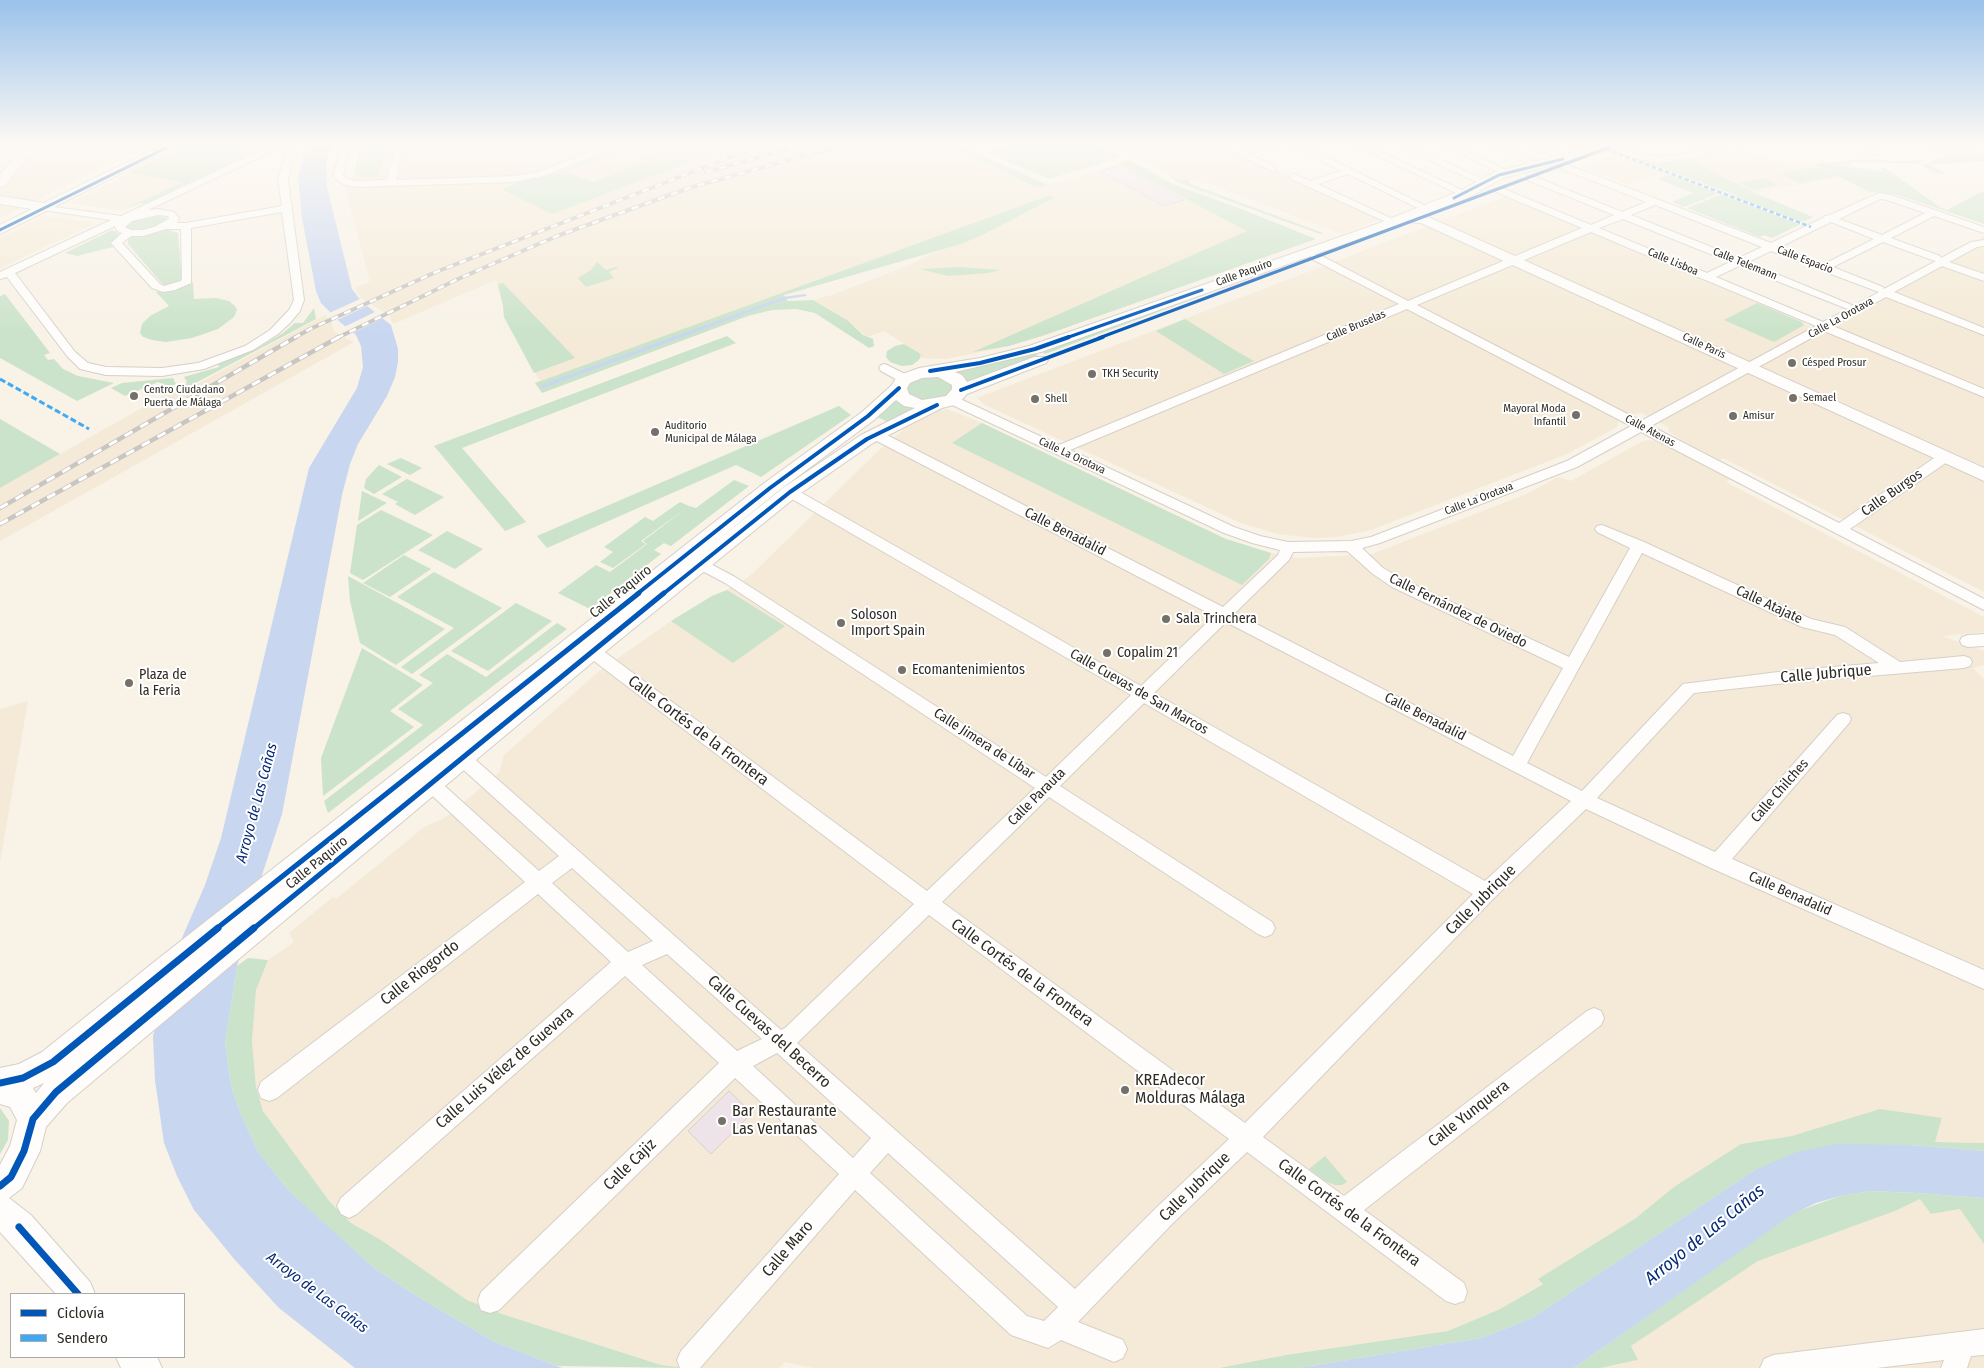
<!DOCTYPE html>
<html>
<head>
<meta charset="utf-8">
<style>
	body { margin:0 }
	#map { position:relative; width:1984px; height:1368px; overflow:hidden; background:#f8f2e7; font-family:"Fira Sans Condensed",sans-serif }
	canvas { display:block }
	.legend { position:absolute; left:10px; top:1293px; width:175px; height:65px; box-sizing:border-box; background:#fff; border:1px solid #acaaa7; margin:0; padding:6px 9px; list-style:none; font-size:15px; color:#2f2b24 }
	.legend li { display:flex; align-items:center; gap:10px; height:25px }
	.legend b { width:25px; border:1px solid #acaaa7 }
</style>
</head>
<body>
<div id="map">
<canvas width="1984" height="1368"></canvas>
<ul class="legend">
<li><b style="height:6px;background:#0057b8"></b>Ciclovía</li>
<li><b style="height:6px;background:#3fa9f5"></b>Sendero</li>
</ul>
</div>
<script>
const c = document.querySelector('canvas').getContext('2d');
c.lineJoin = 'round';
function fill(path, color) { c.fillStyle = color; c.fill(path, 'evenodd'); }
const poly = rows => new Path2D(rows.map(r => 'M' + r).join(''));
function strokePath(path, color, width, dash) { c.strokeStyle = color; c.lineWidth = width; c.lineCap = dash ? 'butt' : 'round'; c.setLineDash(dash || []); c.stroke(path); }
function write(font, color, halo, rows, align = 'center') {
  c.font = font + ' "Fira Sans Condensed",sans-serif'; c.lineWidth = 4; c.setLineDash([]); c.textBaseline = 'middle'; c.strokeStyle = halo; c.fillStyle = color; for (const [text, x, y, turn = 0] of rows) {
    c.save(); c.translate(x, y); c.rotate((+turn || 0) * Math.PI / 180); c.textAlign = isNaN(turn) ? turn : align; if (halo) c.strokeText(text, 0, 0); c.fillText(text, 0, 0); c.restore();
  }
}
fill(poly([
	[0,142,156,142,0,218],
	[360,142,980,142,953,147,1037,188,1119,164,1283,250,1045,335,1009,346,946,359,920,358,921,354,884,331,867,337,847,320,813,300,831,295,907,266,933,253,980,236,1055,199,1050,195,540,381,504,317,503,306,496,280,393,324,389,315,361,298,355,288,370,281,345,188,354,174],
	[1113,142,1207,142,1274,169,1383,218,1342,234,1210,184,1177,179,1108,144],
	[1918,142,1940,142,1975,149,1975,151,1936,152],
	[1722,150,1747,152,1790,164,1814,164,1842,177,1755,193,1686,158,1707,156,1701,152],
	[1616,154,1663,172,1628,185,1581,167],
	[130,173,183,181,121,211,69,203],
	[1504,197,1579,226,1814,328,1984,236,1984,592,1723,458,1720,460,1692,446,1669,432,1668,427,1642,413,1635,414,1618,422,1617,427,1567,454,1371,530,1336,537,1315,538,1277,534,1241,523,985,405,977,398],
	[45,216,96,223,0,268,0,238],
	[325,315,332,323,334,332,354,342,0,541,0,488,172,391,178,393,199,383],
	[947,409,982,423,1226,539,1271,553,1300,558,1372,554,1529,493,1558,477,1571,481,1641,442,1648,440,1657,441,1730,479,1726,482,1984,617,1984,632,1942,636,1984,651,1984,665,1973,668,1984,679,1984,1143,1935,1142,1942,1118,1792,1136,1741,1144,1636,1218,1539,1279,1543,1283,1500,1309,1448,1331,1286,1355,1219,1368,813,1368,785,1362,779,1368,687,1368,661,1365,502,1314,467,1300,381,1240,351,1223,330,1202,263,1111,256,1087,252,1041,256,990,268,960,294,942,289,933,333,897,336,899,423,828,446,817,499,773,504,755,597,673,671,621,712,596,727,590,749,577,880,449,908,426,940,410],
	[28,701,0,862,0,709],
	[1920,1199,1931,1214,1960,1209,1984,1212,1984,1368,1600,1368,1637,1361,1631,1346,1758,1261,1895,1211]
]), '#f4ead7');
fill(poly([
	[190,142,276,142,144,204,141,203,121,211,182,182,128,173],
	[360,142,387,142,378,177,364,178,354,174],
	[636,142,640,142,566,172,593,182,647,161,641,158,664,149,671,151,678,149,688,152,704,146,697,142,743,142,552,214,503,190,519,182,554,174],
	[1017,142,1089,142,1123,156,1050,179,987,153],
	[960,145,979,154,1048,185,1037,188,952,147],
	[1621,153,1656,162,1687,158,1755,193,1813,217,1805,221,1796,220,1747,201,1730,193],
	[1984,154,1984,161,1930,165,1948,175,1937,173,1921,166,1943,156],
	[1931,156,1933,156,1918,164,1910,162,1917,164,1859,162,1851,163,1852,165,1836,165,1883,172,1881,168,1885,168,1940,207,1947,210,1981,192,1984,192,1984,224,1895,194,1869,192,1814,164,1861,159,1905,161,1926,160],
	[1128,159,1173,184,1244,210,1316,239,1045,335,1009,346,973,352,1247,231,1119,164],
	[1817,167,1837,176,1799,183,1780,173],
	[1167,174,1180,180,1187,180,1191,184,1323,233,1320,234,1190,187,1176,181],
	[1669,174,1719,193,1684,207,1672,202,1693,193,1657,179],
	[1764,178,1778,185,1753,190,1739,183],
	[1722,194,1801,224,1772,238,1764,235,1760,237,1687,208],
	[1050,195,1055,198,980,236,961,244,784,295,788,301,813,300,847,320,863,335,873,339,874,346,869,348,815,313,796,309,772,310,748,316,542,393,535,383],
	[157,215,167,218,166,222,159,226,143,231,130,230,127,227,128,224,134,220],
	[166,229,178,233,182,282,164,286,128,244,128,237],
	[112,230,122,236,111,244,113,247,77,256,65,253],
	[597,262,606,270,616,267,618,268,609,272,614,278,586,287,578,278,591,270],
	[960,267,1001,270,988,273,948,276,920,269],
	[193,282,194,299,216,298,229,301,235,306,237,310,234,317,218,329,192,338,166,342,152,340,143,337,140,333,142,324,150,316,169,306,156,292,176,290],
	[503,283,575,358,534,373,504,317,503,306,498,284],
	[1211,289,1215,291,1045,354,1040,350],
	[5,294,50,353,44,355,48,360,54,359,63,369,78,376,114,383,77,401,0,358,0,296],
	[1757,303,1802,322,1804,325,1774,342,1724,320],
	[314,308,316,319,184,389,187,382,184,377,219,367,218,364,256,349,283,333,295,323,303,323],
	[1185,319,1238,352,1254,361,1224,374,1156,331],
	[727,336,736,343,462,448,526,522,505,531,434,446],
	[904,344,921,354,919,360,912,365,902,366,890,362,886,357,887,351,895,346],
	[1034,352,1039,357,968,385,965,378,954,371],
	[937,375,950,381,954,387,950,394,940,399,921,400,908,393,906,390,908,384,915,378],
	[173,378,176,384,168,387,158,382,125,396,111,388,122,383],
	[894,398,906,406,916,409,891,423,877,417],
	[839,406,851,415,761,477,736,465,547,548,537,536],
	[0,419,60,454,0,488],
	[982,423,1226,539,1271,553,1269,559,1242,585,952,443],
	[401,458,422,468,410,475,387,464],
	[379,465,402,477,374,494,364,488,366,479],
	[407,479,444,497,415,515,395,504,398,502,382,494],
	[734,480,749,486,671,546,664,543,654,550,661,554,590,609,558,593,596,565,610,572,647,544,643,541,689,506,696,508],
	[362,491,387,503,358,521],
	[680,502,689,506,641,541,646,544,613,568,600,562,613,552,604,547,645,517,653,521],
	[381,510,433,535,363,580,350,573,357,525],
	[447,531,483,549,455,569,418,550],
	[404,555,431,569,390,597,363,583],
	[434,572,502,608,412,674,401,667,454,628,397,597],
	[348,576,445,629,396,665,360,643,350,601],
	[727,590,785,626,733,663,671,621,712,596],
	[516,603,552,621,488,671,451,651],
	[557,623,567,629,328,813,324,801,423,725,398,709,433,683,419,675,447,654,486,677],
	[362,648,423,685,390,711,414,727,323,796,321,758],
	[248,958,268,960,256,990,252,1041,256,1087,263,1111,330,1202,351,1223,381,1240,467,1300,502,1314,661,1365,687,1368,557,1366,493,1341,420,1298,374,1268,328,1227,289,1191,258,1152,240,1112,231,1086,225,1043,237,966],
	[0,1108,9,1121,8,1140,0,1154],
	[1880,1109,1942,1118,1935,1142,1984,1143,1984,1151,1911,1145,1755,1170,1532,1318,1481,1338,1299,1368,1219,1368,1286,1355,1448,1331,1500,1309,1543,1284,1538,1279,1636,1218,1674,1187,1741,1144,1792,1136],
	[1325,1156,1347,1182,1342,1185,1335,1185,1325,1181,1309,1169],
	[1870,1191,1917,1193,1984,1198,1984,1244,1960,1209,1931,1214,1920,1199,1895,1211,1758,1261,1631,1346,1638,1360,1600,1368,1574,1368,1793,1213,1840,1196]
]), '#cbe3ca');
fill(poly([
	[307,142,333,142,326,163,327,187,352,289,362,302,391,325,398,349,398,362,395,377,387,396,358,444,350,464,342,495,282,814,262,875,237,966,225,1043,231,1086,240,1112,258,1152,289,1191,374,1268,420,1298,493,1341,562,1368,355,1368,279,1308,235,1260,194,1210,177,1176,164,1143,155,1080,153,1036,182,938,205,885,221,838,309,468,357,388,363,367,361,346,356,335,340,322,321,303,316,291,302,218,298,177],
	[805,294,807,296,786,299,543,388,541,385,783,297],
	[1837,1144,1911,1145,1984,1151,1984,1198,1917,1193,1870,1191,1840,1196,1816,1203,1793,1214,1574,1368,1299,1368,1481,1338,1532,1318,1755,1170,1797,1152]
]), '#c8d6f0');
fill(poly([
	[362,298,369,305,335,321,327,314],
	[377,311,385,317,351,334,342,328]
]), '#f8f2e7');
const building = poly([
	[1120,165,1184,200,1164,206,1100,171,1120,165],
	[729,1091,752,1113,711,1154,688,1131,729,1091]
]);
fill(building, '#ede3e9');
strokePath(building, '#d6d1cf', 1);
const pedestrian = poly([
	[1604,148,1608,148,1814,227,1809,228,1604,150,1604,148]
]);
const minor = poly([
	[278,142,297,142,288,180,304,300,300,311,290,323,278,334,253,350,204,369,162,376,106,375,80,369,67,356,7,277,0,279,0,272,111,220,43,210,38,207,40,205,121,216,278,142],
	[288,144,278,180,282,206,186,223,177,223,179,218,174,212,158,209,148,210,288,144],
	[282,212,294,300,289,310,270,330,245,346,198,363,162,368,106,367,88,363,75,352,15,273,115,226,117,231,122,233,111,243,152,288,163,292,175,290,191,283,191,228,282,212],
	[158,215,168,216,169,219,154,227,143,230,131,230,125,227,132,221,158,215],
	[166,229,181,229,182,278,181,281,164,286,160,284,122,243,131,236,143,236,166,229],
	[342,142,350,142,343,176,349,180,359,181,387,180,396,142,404,142,396,180,514,176,539,172,615,142,628,142,544,176,514,182,359,187,344,185,333,177,342,142],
	[1271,142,1296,142,1432,209,1427,212,1424,211,1348,174,1318,184,1399,222,1397,224,1391,224,1291,179,1291,175,1294,174,1310,181,1341,171,1285,143,1248,154,1275,166,1275,170,1272,171,1236,154,1271,142],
	[1349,142,1361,142,1470,194,1465,197,1462,196,1349,142],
	[1391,142,1403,142,1491,183,1489,185,1483,185,1391,142],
	[1434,142,1446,142,1513,173,1511,175,1505,175,1434,142],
	[1480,142,1492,142,1543,165,1541,167,1535,167,1480,142],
	[1521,142,1533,142,1568,158,1564,161,1561,160,1521,142],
	[1562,142,1574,142,1594,152,1593,154,1587,154,1562,142],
	[1642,142,1638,145,1625,146,1621,143,1642,142],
	[1860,142,1869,142,1879,153,1878,155,1872,155,1860,142],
	[1608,145,1657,157,1705,151,1709,154,1705,157,1657,163,1605,150,1604,148,1608,145],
	[1563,163,1771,243,1823,218,1825,216,1830,215,1879,193,1891,195,1984,227,1984,233,1934,216,1891,238,1940,256,1941,258,1971,242,1984,240,1984,246,1977,247,1949,262,1984,274,1984,281,1942,266,1894,292,1984,328,1984,335,1886,297,1833,326,1984,389,1984,397,1824,331,1651,426,1839,523,1940,454,1950,454,1952,457,1950,460,1850,529,1984,599,1984,610,1641,432,1577,467,1380,543,1362,548,1383,568,1402,579,1569,657,1630,548,1597,532,1595,529,1597,526,1602,525,1644,542,1811,619,1845,627,1900,662,1964,656,1970,658,1972,662,1970,666,1964,668,1786,683,1694,693,1597,798,1715,852,1837,715,1843,713,1849,715,1851,719,1849,723,1732,859,1984,970,1984,989,1711,868,1586,809,1494,898,1263,1137,1344,1196,1587,1011,1594,1008,1601,1011,1604,1018,1601,1025,1364,1210,1464,1283,1467,1292,1464,1301,1455,1304,1446,1301,1247,1152,1173,1223,1078,1322,1123,1340,1127,1349,1123,1358,1114,1362,1061,1340,1048,1348,1011,1335,855,1190,700,1368,680,1368,677,1360,681,1351,839,1174,735,1078,499,1310,490,1313,481,1310,478,1301,481,1292,719,1063,625,976,357,1214,349,1218,341,1214,337,1206,341,1198,611,962,538,894,277,1098,269,1101,261,1098,258,1090,261,1082,525,882,425,789,422,784,425,779,431,777,437,779,539,871,559,856,457,764,454,759,457,754,463,752,469,754,781,1030,785,1028,914,904,586,655,584,651,586,647,592,645,598,647,927,891,1035,788,725,583,695,567,693,564,695,561,705,561,735,577,1046,777,1131,695,785,495,783,492,785,489,795,489,1141,686,1214,616,871,438,870,435,871,432,881,432,1223,607,1278,555,1280,550,1252,543,1224,533,948,403,946,400,948,397,956,397,1059,445,1399,304,1312,259,1311,257,1312,255,1320,255,1408,301,1582,228,1496,192,1496,188,1502,188,1591,225,1614,215,1527,180,1527,176,1533,176,1622,212,1646,202,1560,168,1558,166,1563,163],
	[1880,199,1887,200,1925,213,1882,235,1839,219,1880,199],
	[1655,205,1762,247,1739,258,1631,215,1655,205],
	[1623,219,1730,262,1707,273,1599,228,1623,219],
	[1831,222,1874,239,1824,264,1780,247,1831,222],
	[1591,232,1703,279,1816,326,1641,421,1417,305,1591,232],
	[1883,242,1932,260,1936,261,1884,289,1883,287,1833,267,1883,242],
	[1771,251,1820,270,1879,292,1854,306,1748,262,1771,251],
	[1739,266,1845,308,1848,309,1823,322,1716,277,1739,266],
	[1407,309,1631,426,1567,461,1371,537,1351,541,1288,542,1260,536,1234,527,1070,450,1407,309],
	[1347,551,1373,574,1392,587,1563,668,1513,756,1235,613,1289,560,1293,552,1347,551],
	[1642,553,1802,627,1835,635,1879,663,1786,671,1683,684,1582,791,1527,763,1642,553],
	[1226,622,1571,801,1485,881,1154,693,1226,622],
	[1144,703,1473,894,1245,1123,942,902,1049,797,1258,934,1265,937,1272,934,1275,928,1272,922,1060,786,1144,703],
	[572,868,653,941,628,952,552,883,572,868],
	[929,915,1229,1139,1157,1207,1075,1289,797,1043,929,915],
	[667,954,762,1039,737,1051,642,965,667,954],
	[777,1053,871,1138,853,1158,753,1066,777,1053],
	[888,1153,1058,1307,1044,1321,1027,1316,870,1173,888,1153],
	[885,364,909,376,911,379,909,382,901,382,881,371,879,368,881,365,885,364],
	[1984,634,1984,646,1968,647,1962,645,1960,641,1962,637,1968,635,1984,634],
	[1984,1329,1984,1355,1971,1356,1967,1368,1941,1368,1944,1360,1877,1368,1760,1368,1764,1359,1773,1355,1984,1329]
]);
const secondary = poly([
	[26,142,39,142,5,186,0,187,0,175,26,142],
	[168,142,184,142,0,234,0,225,32,209,0,204,0,196,44,203,168,142],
	[1611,142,1632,142,1630,145,1503,178,1470,197,1424,215,1984,468,1984,481,1421,223,1406,222,1041,352,955,372,962,375,967,382,1034,357,1046,357,1048,360,1046,363,967,394,958,404,942,408,873,443,797,496,600,656,67,1103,46,1127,40,1151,22,1188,9,1198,31,1215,90,1282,95,1294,56,1294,0,1232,0,1165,10,1146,17,1120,10,1107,0,1104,0,1068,19,1064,42,1052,154,962,763,484,862,412,892,385,897,376,919,368,980,358,1029,346,1374,225,1460,191,1495,172,1611,142],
	[938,377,952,385,952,389,946,396,922,400,909,394,907,388,910,383,922,378,938,377],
	[896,400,904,406,915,408,861,435,783,488,709,547,777,492,874,420,896,400],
	[44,1083,36,1093,33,1088,44,1083],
	[116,1357,157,1357,162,1368,121,1368,116,1357]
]);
strokePath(pedestrian, '#d5d0c8', 1);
strokePath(minor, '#d5d0c8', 2);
strokePath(secondary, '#d5d0c8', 2);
fill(pedestrian, '#fefdfb');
fill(minor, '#fefdfb');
fill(secondary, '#fefdfb');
const railFar1 = poly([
	[706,172,813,142],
	[294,338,310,329,436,272,769,142],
	[337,338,458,279,557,236,689,188,853,142]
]);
const rail = poly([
	[0,508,296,337],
	[0,524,339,337]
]);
strokePath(railFar1, '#c8c6c3', 4);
strokePath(rail, '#c8c6c3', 4.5);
strokePath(railFar1, '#fff', 2.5, [7]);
strokePath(rail, '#fff', 3, [9]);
strokePath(poly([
	[1606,149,1811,227]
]), '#3fa9f5', 2.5, [4.5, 2.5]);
strokePath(poly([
	[0,379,89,429]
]), '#3fa9f5', 3, [6, 3]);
strokePath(poly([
	[1454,198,1499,175,1563,159],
	[0,230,178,142],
	[1066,338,1202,290],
	[1099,338,1610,147]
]), '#0057b8', 3);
strokePath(poly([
	[930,371,980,363,1035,349,1069,337],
	[961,390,1103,337],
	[637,594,770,488,868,416,899,388],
	[663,594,790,492,867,439,937,405]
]), '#0057b8', 4);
strokePath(poly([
	[216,929,639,593],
	[253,929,664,593]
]), '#0057b8', 5);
strokePath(poly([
	[0,1083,23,1078,53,1062,218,928],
	[0,1186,11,1177,24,1151,33,1119,56,1092,254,928],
	[19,1227,78,1294]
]), '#0057b8', 7);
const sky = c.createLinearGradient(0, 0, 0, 334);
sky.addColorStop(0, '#9bc2eb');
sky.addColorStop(0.43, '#fcf9f4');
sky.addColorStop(1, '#fcf9f400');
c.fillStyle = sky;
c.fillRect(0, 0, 1984, 334);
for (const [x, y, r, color] of [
	[1792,363,5,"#757168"],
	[1092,374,5,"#757168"],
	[134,396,5,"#757168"],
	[1793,398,5,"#757168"],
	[1035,399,5,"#757168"],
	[1576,415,5,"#757168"],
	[1733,416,5,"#757168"],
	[655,432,5,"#757168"],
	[1166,619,5,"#757168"],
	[841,623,5,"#757168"],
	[1107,653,5,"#757168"],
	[902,670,5,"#757168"],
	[129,683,5,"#757168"],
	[1125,1090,5,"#757168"],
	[722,1121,5,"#757168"]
]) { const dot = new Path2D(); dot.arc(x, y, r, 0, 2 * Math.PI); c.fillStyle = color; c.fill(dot); strokePath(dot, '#fff', 2); }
write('11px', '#2f2b24', '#fff', [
	["Calle Espacio",1805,260,21],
	["Calle Lisboa",1673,262,23],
	["Calle Telemann",1745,264,22],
	["Calle Paquiro",1244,273,-20],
	["Calle La Orotava",1841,318,-29],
	["Calle Bruselas",1356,326,-23],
	["Calle París",1704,346,25],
	["Calle Atenas",1650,431,28],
	["Calle La Orotava",1072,456,25],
	["Calle La Orotava",1479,499,-21]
]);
write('11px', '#2f2b24', '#fff', [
	["Césped Prosur",1802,363],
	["TKH Security",1102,374],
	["Centro Ciudadano",144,390],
	["Puerta de Málaga",144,403],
	["Semael",1803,398],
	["Shell",1045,399],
	["Mayoral Moda",1566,409,"right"],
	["Infantil",1566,422,"right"],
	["Amisur",1743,416],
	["Auditorio",665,426],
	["Municipal de Málaga",665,439]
], 'left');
write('14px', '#2f2b24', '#fff', [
	["Calle Burgos",1892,493,-35],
	["Calle Benadalid",1065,532,27],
	["Calle Paquiro",621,592,-39],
	["Calle Atajate",1769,605,25],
	["Calle Fernández de Oviedo",1458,611,26],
	["Calle Cuevas de San Marcos",1139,692,30],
	["Calle Benadalid",1425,717,27],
	["Calle Jimera de Líbar",984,744,33],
	["Calle Chilches",1780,791,-49],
	["Calle Parauta",1037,797,-45],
	["Calle Paquiro",317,863,-39],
	["Calle Benadalid",1790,894,24]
]);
write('14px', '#2f2b24', '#fff', [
	["Soloson",851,615],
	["Import Spain",851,631],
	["Sala Trinchera",1176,619],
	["Copalim 21",1117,653],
	["Ecomantenimientos",912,670],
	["Plaza de",139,675],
	["la Feria",139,691]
], 'left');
write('italic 15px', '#062a77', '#fff', [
	["Arroyo de Las Cañas",257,803,-75],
	["Arroyo de Las Cañas",317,1293,37]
]);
write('16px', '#2f2b24', '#fff', [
	["Calle Jubrique",1826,674,-5],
	["Calle Cortés de la Frontera",698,731,37],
	["Calle Jubrique",1481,900,-45],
	["Calle Riogordo",420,973,-38],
	["Calle Cortés de la Frontera",1022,973,36],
	["Calle Cuevas del Becerro",769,1032,42],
	["Calle Luis Vélez de Guevara",505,1068,-41],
	["Calle Yunquera",1469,1114,-38],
	["Calle Cajiz",630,1165,-44],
	["Calle Jubrique",1195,1187,-44],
	["Calle Cortés de la Frontera",1349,1213,36],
	["Calle Maro",788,1249,-49]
]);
write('16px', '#2f2b24', '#fff', [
	["KREAdecor",1135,1081],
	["Molduras Málaga",1135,1099],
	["Bar Restaurante",732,1112],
	["Las Ventanas",732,1130]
], 'left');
write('italic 18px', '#062a77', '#fff', [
	["Arroyo de Las Cañas",1705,1235,-39]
]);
</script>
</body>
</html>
